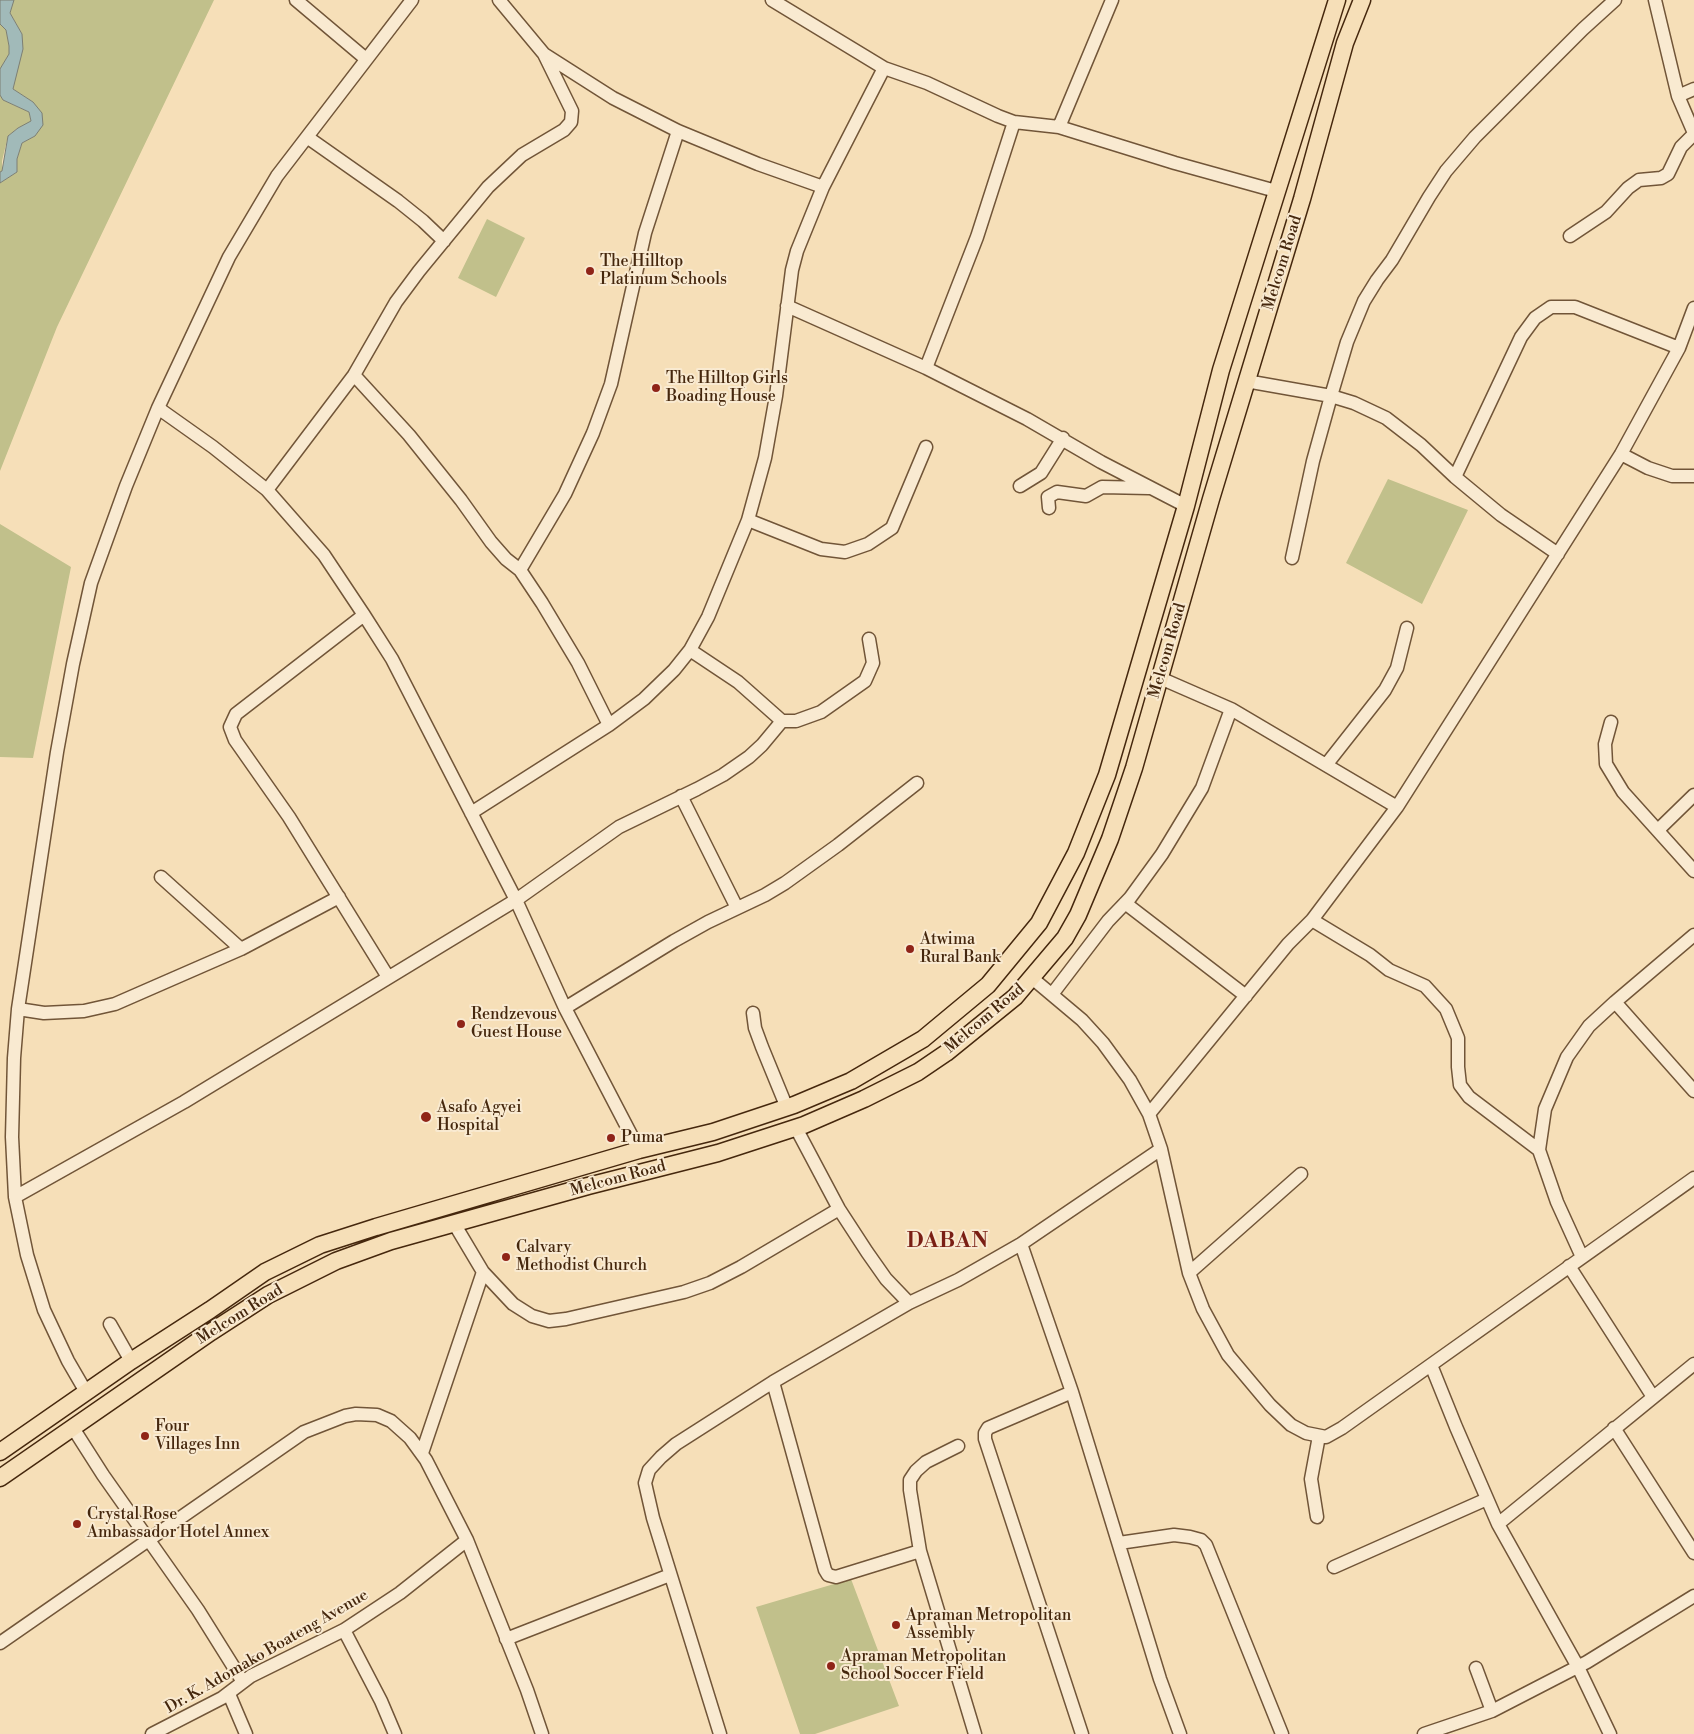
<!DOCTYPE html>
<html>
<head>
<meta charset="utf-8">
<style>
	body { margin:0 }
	canvas { display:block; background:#f6dfb8 }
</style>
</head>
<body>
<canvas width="1694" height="1734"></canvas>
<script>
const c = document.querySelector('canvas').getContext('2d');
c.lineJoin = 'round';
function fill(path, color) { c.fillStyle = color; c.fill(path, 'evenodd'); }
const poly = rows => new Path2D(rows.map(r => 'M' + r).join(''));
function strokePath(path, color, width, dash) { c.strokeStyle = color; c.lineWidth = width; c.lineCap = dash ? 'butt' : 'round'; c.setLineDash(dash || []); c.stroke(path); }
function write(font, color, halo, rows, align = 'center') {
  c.font = font + ' "Libre Bodoni",serif'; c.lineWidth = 4; c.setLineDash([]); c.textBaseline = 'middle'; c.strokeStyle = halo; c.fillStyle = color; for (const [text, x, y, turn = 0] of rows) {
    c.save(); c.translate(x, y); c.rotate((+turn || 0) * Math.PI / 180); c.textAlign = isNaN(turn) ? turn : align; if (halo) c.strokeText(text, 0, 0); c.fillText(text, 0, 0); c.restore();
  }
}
fill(poly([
	[13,0,214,0,57,327,0,471,0,183,17,172,17,159,22,143,35,136,33,102,13,89,22,34,10,13],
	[0,24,6,30,9,46,9,54,0,69],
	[0,95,3,100,29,112,31,122,18,128,8,136,2,161,2,171,0,172],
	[487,219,525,238,496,297,458,278],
	[1388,479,1468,510,1422,604,1346,563],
	[0,524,71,567,33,758,0,757],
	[851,1579,899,1706,815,1734,800,1734,756,1607]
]), '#c1c08b');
const water = poly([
	[0,0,14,0,10,13,22,34,23,49,13,89,33,102,42,113,43,125,35,136,22,143,17,159,17,172,0,183,0,172,2,171,8,136,18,128,31,121,29,112,3,100,0,95,0,69,9,54,9,46,6,30,0,24,0,0]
]);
fill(water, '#a1bab9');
strokePath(water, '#7c7f74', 1);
const minor = poly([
	[296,0,366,59],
	[772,0,884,68,927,83,998,116,1014,122,1059,127,1175,163,1276,191],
	[1655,0,1678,96,1694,133],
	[544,54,613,98,678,131,758,164,823,187],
	[1678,96,1694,89],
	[1059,127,1112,0],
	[307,137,398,201,423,221,444,241],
	[1570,236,1606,212,1628,188,1639,180,1661,178,1668,174,1681,147,1694,134],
	[787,306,926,368,1027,419,1101,462,1186,506],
	[926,368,977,237,1014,122],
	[354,375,409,435,461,500,491,542,506,559,520,570,542,603,578,663,609,725],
	[1246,381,1331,396,1354,403,1386,418,1421,445,1455,477,1501,515,1558,554],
	[158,408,213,447,267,490,324,555,364,615,392,659,516,900,565,1008,639,1150],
	[1621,454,1648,468,1672,476,1694,476],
	[1455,477,1521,337,1535,318,1551,307,1575,307,1679,348],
	[1020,486,1041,473,1063,438],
	[267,490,354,375,396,302,419,271,488,187,522,155,564,130,571,122,572,111,544,54,499,0],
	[1049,508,1048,497,1057,492,1086,496,1102,487,1149,488],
	[748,520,821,549,845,552,868,544,892,528,926,447],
	[1292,558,1313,461,1331,396,1347,342,1364,301,1377,280,1392,260,1429,197,1446,171,1475,137,1583,29,1615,0],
	[520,570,565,494,593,433,611,384,645,233,678,131],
	[364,615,236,714,230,727,235,740,289,817,388,977],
	[690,650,738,682,782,721,796,721,821,712,865,681,873,663,869,639],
	[1160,678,1231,709,1397,807],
	[1611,722,1605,744,1606,764,1623,792,1694,871],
	[1326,765,1385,690,1397,668,1407,628],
	[681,796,737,908],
	[471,813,609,725,644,699,674,670,690,650,708,617,748,520,765,458,776,396,792,270,797,251,823,187,884,68],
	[1658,830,1694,795],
	[161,877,241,949],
	[1125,903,1246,996],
	[1312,920,1370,955,1389,970,1425,986,1446,1009,1458,1038,1458,1067,1460,1085,1469,1097,1539,1150],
	[1032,978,1082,1020,1103,1043,1130,1080,1149,1114,1161,1149,1189,1273,1203,1309,1228,1355,1270,1405,1291,1425,1306,1433,1326,1437,1342,1428,1694,1178],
	[1053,993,1108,921,1130,898,1162,854,1202,788,1231,709],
	[1615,1002,1694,1091],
	[565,1008,674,941,708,922,765,895,785,883,838,845,917,783],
	[18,1009,44,1013,84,1011,115,1004,241,949,339,897],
	[753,1013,755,1028,762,1047,787,1108],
	[1149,1114,1288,944,1312,920,1397,807,1621,454,1679,348,1694,308],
	[796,1128,839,1209,867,1252,886,1279,909,1303],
	[15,1197,184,1102,516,900,619,827,697,789,723,775,749,757,762,745,782,721],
	[455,1225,483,1272,513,1304,532,1316,549,1321,566,1319,684,1292,710,1283,741,1267,839,1209],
	[1021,1244,1072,1392,1160,1679,1180,1734],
	[1582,1257,1557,1202,1539,1150,1545,1109,1567,1057,1589,1026,1615,1002,1694,935],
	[1569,1266,1653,1397],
	[1189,1273,1301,1174],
	[110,1324,131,1361],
	[1431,1365,1456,1427,1498,1524,1578,1667,1610,1734],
	[773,1382,825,1570,828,1575,836,1577,920,1551],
	[86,1392,68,1361,44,1310,27,1255,15,1197,12,1137,14,1058,18,1009,57,752,73,664,91,583,126,486,158,408,229,257,277,176,412,0],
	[1072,1392,988,1428,985,1433,985,1439,1082,1734],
	[73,1428,103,1475,198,1610,243,1682],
	[1614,1428,1694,1553],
	[958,1446,926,1462,916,1471,910,1480,910,1490,920,1551,975,1734],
	[422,1453,483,1272],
	[1317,1517,1311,1479,1319,1436],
	[1498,1524,1694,1364],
	[1119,1543,1174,1535,1190,1537,1201,1540,1206,1545,1282,1734],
	[1334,1567,1487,1499],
	[344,1630,381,1701,395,1734],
	[506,1639,670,1575],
	[0,1643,304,1432,345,1416,356,1414,377,1415,391,1421,410,1438,426,1460,467,1540,527,1690,542,1734],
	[1476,1668,1492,1711],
	[229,1694,246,1734],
	[152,1734,222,1698,251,1676,344,1630,400,1593,467,1540],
	[720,1734,653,1518,645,1483,649,1470,661,1457,676,1444,773,1382,909,1303,958,1280,1021,1244,1161,1149],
	[1424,1734,1492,1711,1587,1662,1694,1596]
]);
const major = poly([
	[0,1452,131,1361,210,1310,265,1272,320,1245,376,1227,639,1150,713,1132,794,1105,851,1081,923,1039,988,985,1039,923,1076,853,1107,775,1186,506,1221,370,1337,0],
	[0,1478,211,1332,268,1295,336,1261,391,1241,588,1186,718,1153,804,1125,864,1099,918,1072,946,1053,1015,997,1065,938,1078,915,1110,839,1134,768,1211,499,1302,199,1345,43,1362,0]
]);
strokePath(minor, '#715538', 15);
strokePath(major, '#45270d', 19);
strokePath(minor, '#f9ead1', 12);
strokePath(major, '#f6dfb8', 16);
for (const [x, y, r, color] of [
	[590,271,5,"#8f2418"],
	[656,388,5,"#8f2418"],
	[910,949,5,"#8f2418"],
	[461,1024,5,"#8f2418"],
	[426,1117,6,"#8f2418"],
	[611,1138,5,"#8f2418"],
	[506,1257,5,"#8f2418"],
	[145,1436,5,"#8f2418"],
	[77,1524,5,"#8f2418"],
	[896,1625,5,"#8f2418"],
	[831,1666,5,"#8f2418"]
]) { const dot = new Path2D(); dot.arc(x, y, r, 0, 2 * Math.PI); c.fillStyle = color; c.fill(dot); strokePath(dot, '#f9ead1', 2); }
write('16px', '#45270d', '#f9ead1', [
	["The Hilltop",600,262],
	["Platinum Schools",600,280],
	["The Hilltop Girls",666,379],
	["Boading House",666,397],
	["Atwima",920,940],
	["Rural Bank",920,958],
	["Rendzevous",471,1015],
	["Guest House",471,1033],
	["Asafo Agyei",437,1108],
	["Hospital",437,1126],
	["Puma",621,1138],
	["Calvary",516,1248],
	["Methodist Church",516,1266],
	["Four",155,1427],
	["Villages Inn",155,1445],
	["Crystal Rose",87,1515],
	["Ambassador Hotel Annex",87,1533],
	["Apraman Metropolitan",906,1616],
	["Assembly",906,1634],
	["Apraman Metropolitan",841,1657],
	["School Soccer Field",841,1675]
], 'left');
write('16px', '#45270d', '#f9ead1', [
	["Melcom Road",1283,263,-73],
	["Melcom Road",1168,651,-74],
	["Melcom Road",985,1019,-40],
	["Melcom Road",618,1179,-15],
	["Melcom Road",240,1315,-32],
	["Dr. K. Adomako Boateng Avenue",267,1652,-30]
]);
c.letterSpacing = '1px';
write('bold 21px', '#7a1f14', '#f9ead1', [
	["DABAN",948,1242]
]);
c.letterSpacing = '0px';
</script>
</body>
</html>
